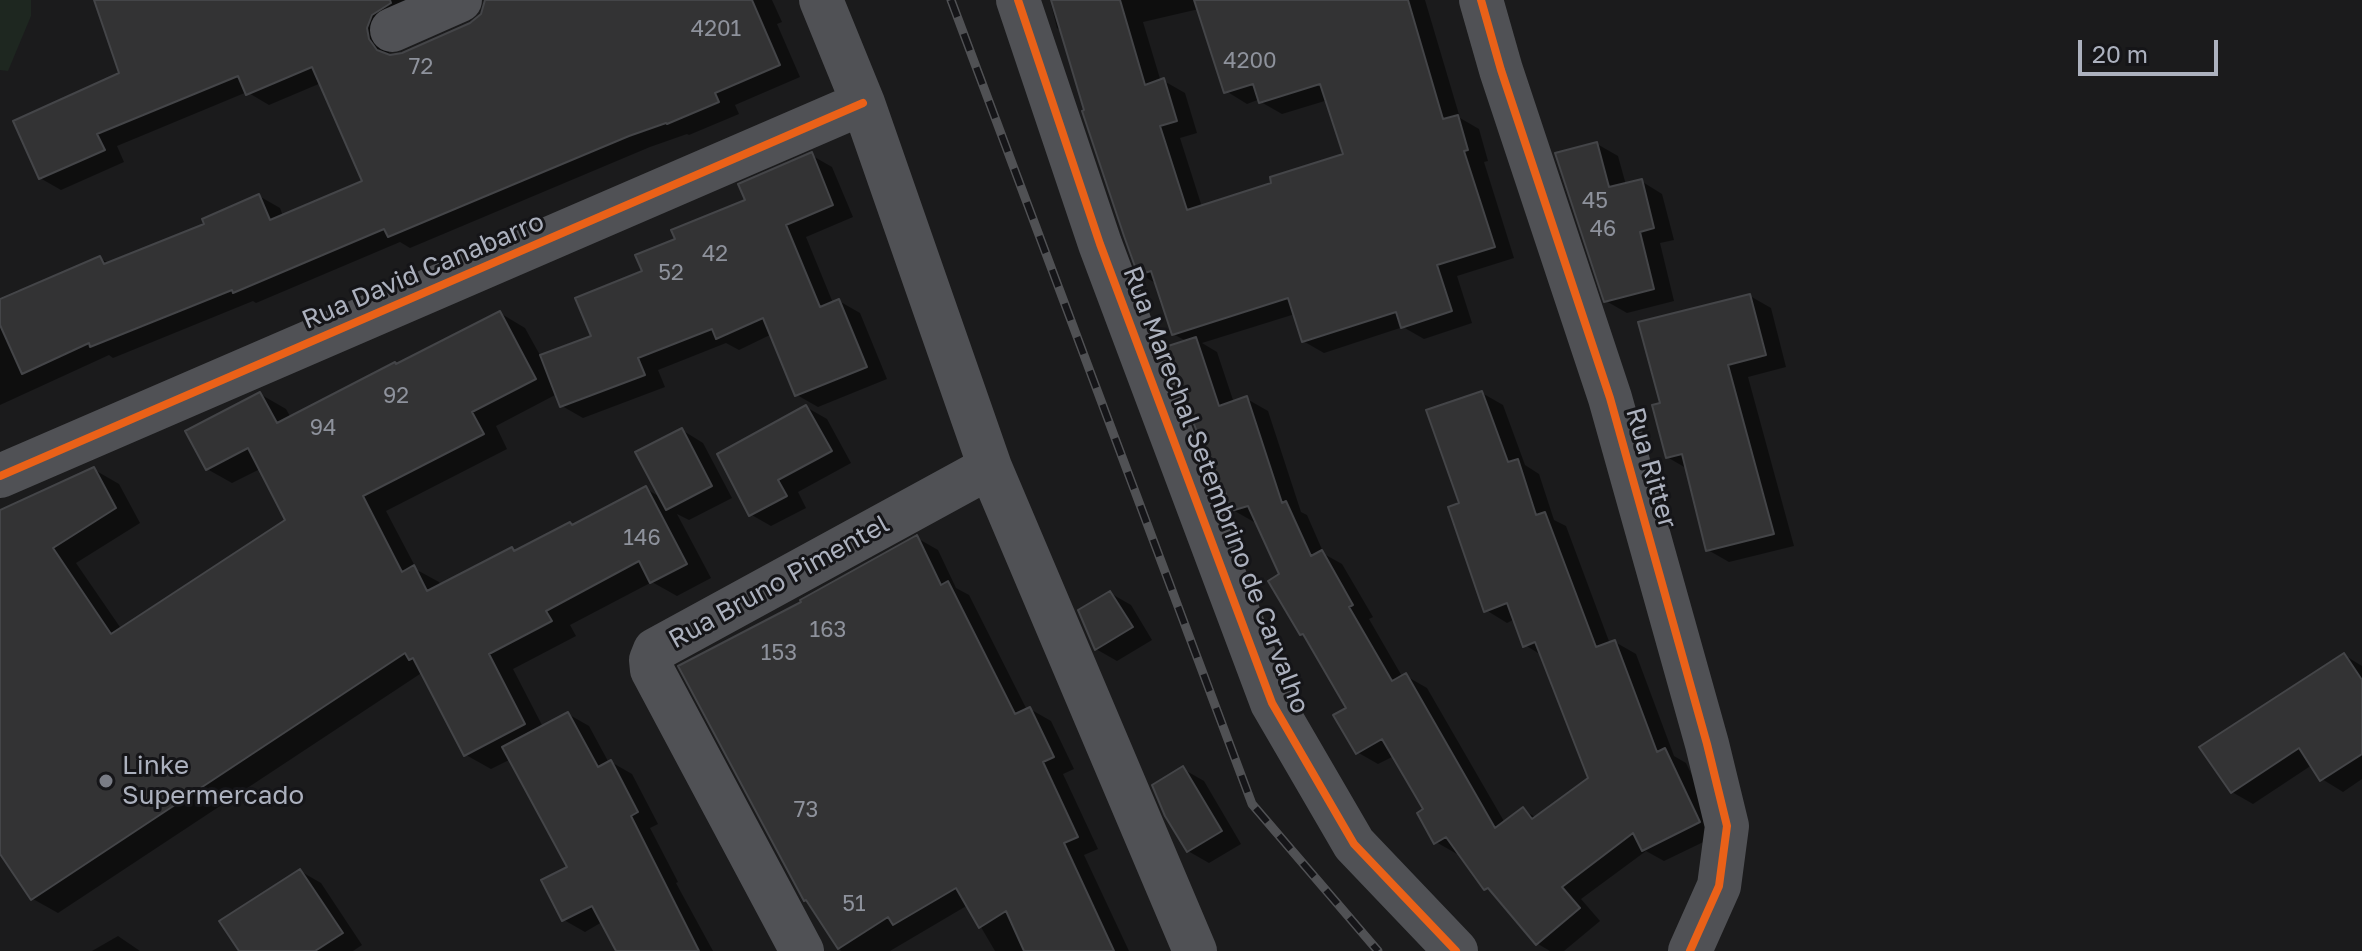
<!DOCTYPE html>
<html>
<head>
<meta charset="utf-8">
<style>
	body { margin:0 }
	#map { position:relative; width:2362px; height:951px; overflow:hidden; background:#1b1b1c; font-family:"Golos Text",sans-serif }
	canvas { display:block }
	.scale { position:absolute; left:2078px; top:40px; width:140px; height:36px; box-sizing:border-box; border:4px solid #acb1be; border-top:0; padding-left:10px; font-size:24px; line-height:28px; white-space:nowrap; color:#acb1be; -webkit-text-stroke:6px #151518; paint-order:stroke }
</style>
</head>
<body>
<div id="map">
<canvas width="2362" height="951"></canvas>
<div class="scale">20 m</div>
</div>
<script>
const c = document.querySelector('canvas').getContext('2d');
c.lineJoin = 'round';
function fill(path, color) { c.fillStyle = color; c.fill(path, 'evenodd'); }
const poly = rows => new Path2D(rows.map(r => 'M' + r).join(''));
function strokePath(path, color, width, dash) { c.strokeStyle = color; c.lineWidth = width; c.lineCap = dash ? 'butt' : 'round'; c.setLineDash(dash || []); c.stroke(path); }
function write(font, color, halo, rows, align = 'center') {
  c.font = font + ' "Golos Text",sans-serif'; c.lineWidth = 6; c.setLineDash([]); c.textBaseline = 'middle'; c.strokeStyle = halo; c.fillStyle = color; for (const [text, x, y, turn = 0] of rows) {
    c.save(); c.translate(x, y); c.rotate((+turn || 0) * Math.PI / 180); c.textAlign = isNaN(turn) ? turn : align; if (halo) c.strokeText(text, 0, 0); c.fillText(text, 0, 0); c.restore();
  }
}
fill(poly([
	[0,0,31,0,31,16,8,71,0,70]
]), '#1e2720');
fill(poly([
	[97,0,445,0,388,41,389,53,392,57,403,55,472,24,482,15,487,0,772,0,782,22,777,24,800,77,735,105,739,114,689,135,687,134,650,147,410,248,400,242,256,303,253,301,113,358,109,355,0,405,0,298,18,290,21,292,100,258,110,264,207,225,259,196,280,208,283,216,364,182,321,83,269,105,247,92,117,146,124,162,61,190,40,178,122,74],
	[1050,0,1425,0,1460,118,1479,129,1488,161,1484,162,1514,258,1457,276,1472,323,1424,339,1403,327,1324,353,1303,341,1295,314,1202,343,1217,352,1234,403,1247,399,1268,411,1301,512,1307,515,1324,554,1342,564,1373,617,1369,619,1403,678,1406,676,1427,688,1505,823,1523,810,1537,818,1591,779,1543,656,1525,645,1515,619,1507,623,1486,610,1462,505,1482,393,1503,405,1525,465,1539,474,1554,520,1566,526,1610,644,1615,642,1636,654,1674,756,1686,763,1720,834,1664,861,1646,851,1581,899,1600,921,1564,951,1550,951,1538,944,1496,894,1486,889,1460,853,1457,854,1436,842,1425,810,1394,756,1378,764,1357,752,1349,708,1307,637,1301,634,1282,575,1257,521,1254,522,1233,510,1229,495,1222,491,1188,342,1173,334,1157,284,1140,274,1063,32,1057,28],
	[1199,9,1226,91,1247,104,1260,99,1261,102,1282,114,1328,100,1346,155,1274,184,1202,207,1180,138,1197,133,1185,93,1164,81,1161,82,1143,22],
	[1597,144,1618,156,1626,185,1641,181,1662,194,1674,240,1660,243,1674,301,1627,313,1606,301],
	[811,155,832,167,853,217,806,237,833,303,839,301,860,313,887,379,818,407,797,395,772,334,739,350,726,343,658,370,665,387,583,418,562,406,557,394,496,426,507,449,386,511,417,570,439,582,441,586,512,549,517,552,574,526,646,489,662,498,682,430,703,443,732,498,689,520,677,514,711,578,677,596,652,582,570,625,576,636,513,669,543,727,568,714,589,726,609,763,611,762,632,774,658,824,650,828,678,882,676,883,713,951,617,951,602,922,585,932,564,920,570,868,511,759,491,769,466,755,423,672,58,913,33,899,0,850,0,512,93,469,119,484,140,523,76,563,122,630,287,520,260,469,232,483,207,469,260,394,286,409,291,418,500,313,525,328,541,357,593,337,644,272,677,240,747,202],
	[1750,296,1771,308,1786,367,1748,377,1794,546,1729,562,1708,550,1686,468,1667,457,1662,404],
	[806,407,827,419,851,463,798,492,806,508,771,526,750,514],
	[917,538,938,550,956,588,969,595,1027,710,1030,709,1051,721,1074,769,1063,774,1098,849,1084,855,1129,951,995,951,968,905,890,951,841,951,810,903,805,900,804,603],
	[1110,593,1131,605,1152,640,1117,661,1096,649],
	[2344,655,2362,666,2362,779,2343,792,2322,779,2312,765,2253,804,2232,792],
	[1183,769,1204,781,1241,844,1209,863,1188,851],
	[300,871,321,883,362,945,353,951,241,951],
	[118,936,140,951,92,951]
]), '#0007');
const building = poly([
	[94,0,390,0,391,3,372,15,367,28,369,39,377,50,390,55,402,53,470,23,481,14,485,0,752,0,780,65,715,93,719,102,667,124,666,123,629,136,388,237,384,229,233,293,232,290,90,347,89,343,22,374,0,325,0,299,100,256,104,264,204,224,202,219,259,194,270,220,362,181,312,67,246,95,238,76,97,134,105,150,39,179,13,121,119,73,94,0],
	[1051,0,1120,0,1145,85,1164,78,1177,121,1160,126,1187,210,1271,183,1270,177,1343,154,1320,84,1259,103,1253,84,1224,93,1194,0,1408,0,1443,119,1458,115,1468,150,1464,151,1495,247,1437,265,1452,311,1401,328,1396,312,1302,342,1288,298,1172,335,1151,271,1138,275,1124,236,1082,111,1084,110,1051,0],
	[1597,142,1609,187,1642,179,1654,228,1640,232,1654,289,1604,302,1555,153,1597,142],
	[812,152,833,205,786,225,820,307,839,299,867,367,795,396,763,318,716,339,712,329,638,358,645,375,560,407,540,355,591,336,575,298,642,271,635,255,675,239,671,230,745,200,738,184,812,152],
	[1750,294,1766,355,1728,365,1774,534,1706,551,1682,454,1666,458,1652,405,1660,403,1638,322,1750,294],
	[500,311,536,379,472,412,484,434,363,496,402,572,414,565,427,591,512,547,514,551,570,522,572,525,646,486,687,564,650,583,639,561,546,611,552,621,489,654,525,724,464,756,413,658,409,660,405,653,31,900,0,854,0,510,94,467,116,508,53,548,111,634,285,520,248,448,206,470,185,431,260,392,277,423,395,362,396,364,500,311],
	[1196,337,1219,406,1247,396,1282,503,1286,501,1311,556,1322,550,1353,605,1349,607,1392,681,1406,673,1495,828,1523,807,1532,819,1588,778,1535,642,1523,647,1507,603,1484,612,1448,507,1459,503,1426,410,1482,391,1508,462,1518,459,1536,515,1545,512,1596,647,1615,640,1657,752,1665,748,1700,822,1642,851,1633,833,1562,887,1580,908,1536,945,1488,888,1484,890,1446,837,1434,844,1417,813,1423,809,1382,739,1356,754,1333,715,1346,708,1303,634,1300,635,1268,581,1279,574,1248,506,1231,511,1225,491,1220,493,1165,347,1196,337],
	[806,405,832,451,778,480,787,496,749,516,717,454,806,405],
	[682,428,712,486,666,510,635,452,682,428],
	[917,535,941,585,948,581,1015,714,1030,707,1054,757,1043,762,1078,837,1064,843,1114,951,1024,951,1006,911,979,928,956,888,893,925,888,917,838,949,806,900,804,901,678,666,801,602,800,600,917,535],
	[1110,591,1133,627,1095,650,1078,610,1110,591],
	[2344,653,2362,680,2362,754,2320,781,2299,748,2231,793,2199,747,2344,653],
	[568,712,598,767,611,760,638,812,631,816,699,951,616,951,592,906,562,921,541,880,567,867,502,747,568,712],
	[1183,766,1222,831,1187,852,1165,816,1152,785,1183,766],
	[300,869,343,933,315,951,239,951,219,921,300,869]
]);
fill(building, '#333334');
strokePath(building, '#444548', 2);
strokePath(poly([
	[821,0,863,103,990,467,1195,951],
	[1018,0,1100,244,1272,703,1354,844,1456,951],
	[1481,0,1501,70,1610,398,1707,744,1727,826,1719,886,1690,951],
	[392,30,460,0],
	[0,476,863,103],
	[802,951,652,670,651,660,655,650,990,467]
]), '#505155', 44);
const rail = poly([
	[951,0,1252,804,1378,951]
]);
strokePath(rail, '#505154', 9);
strokePath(rail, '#151518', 6, [18]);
strokePath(poly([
	[1018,0,1100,244,1272,703,1354,844,1456,951],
	[1481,0,1501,70,1610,398,1707,744,1727,826,1719,886,1690,951],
	[0,476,863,103]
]), '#ea6118', 8);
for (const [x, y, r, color] of [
	[106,781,8,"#797c85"]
]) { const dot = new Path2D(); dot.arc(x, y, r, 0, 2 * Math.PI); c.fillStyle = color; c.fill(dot); strokePath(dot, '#151518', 3); }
write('22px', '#8e929c', null, [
	["4201",716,29],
	["4200",1250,61],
	["72",421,67],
	["45",1595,201],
	["46",1603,229],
	["42",715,254],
	["52",671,273],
	["92",396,396],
	["94",323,428],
	["146",642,538],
	["163",828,630],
	["153",779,653],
	["73",806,810],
	["51",854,904]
]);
write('26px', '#acb1be', '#151518', [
	["Rua David Canabarro",423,271,-23],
	["Rua Ritter",1651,468,74],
	["Rua Marechal Setembrino de Carvalho",1216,490,69],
	["Rua Bruno Pimentel",779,582,-29]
]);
write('26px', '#acb1be', '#151518', [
	["Linke",122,766],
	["Supermercado",122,796]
], 'left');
</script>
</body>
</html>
